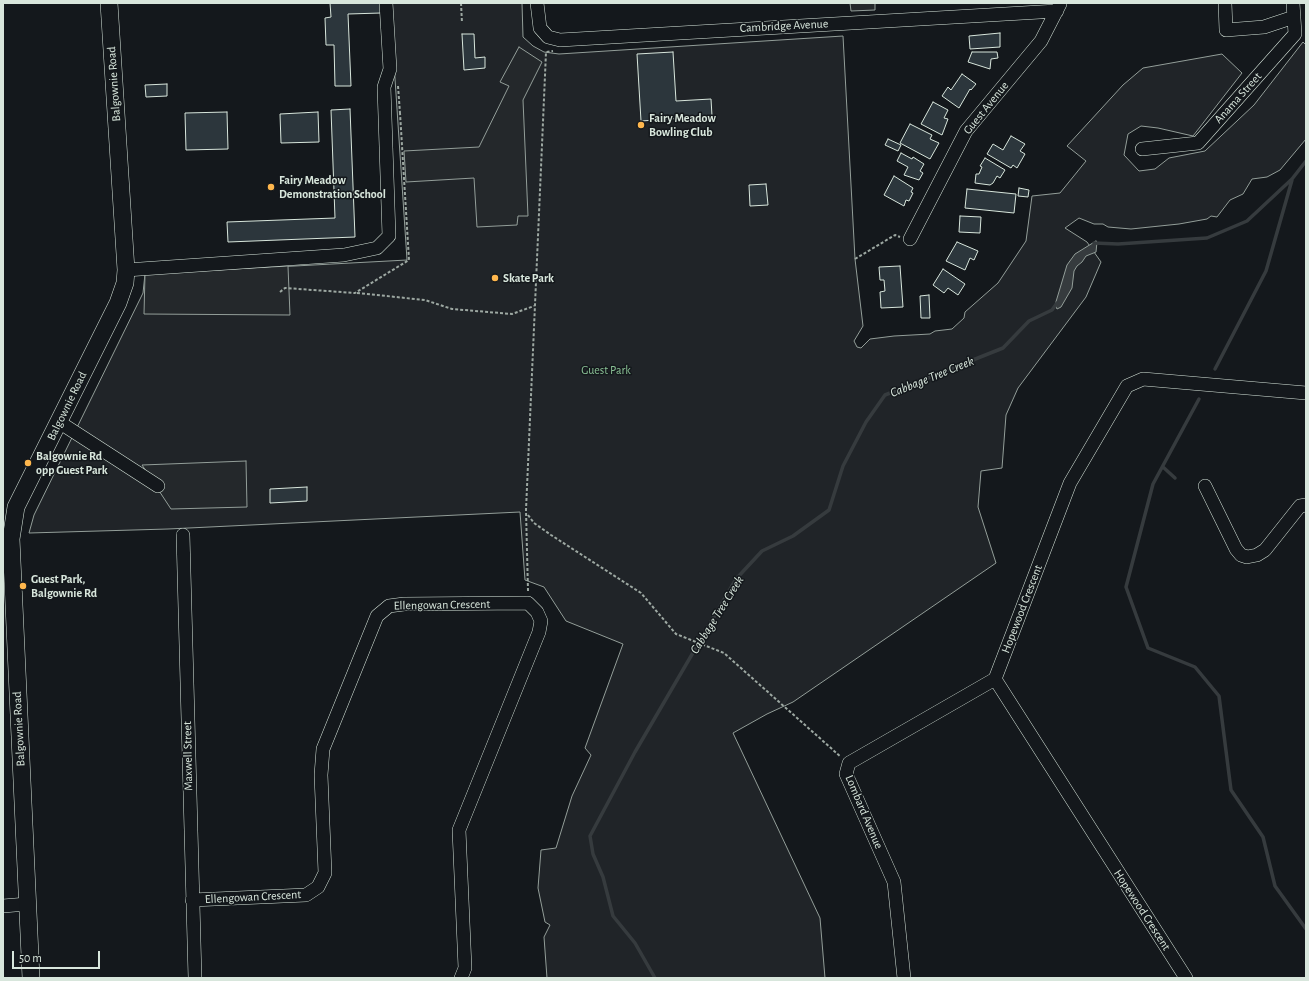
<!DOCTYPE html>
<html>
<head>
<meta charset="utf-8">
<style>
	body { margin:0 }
	#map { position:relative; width:1309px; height:981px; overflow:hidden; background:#14181c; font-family:"Alegreya Sans",sans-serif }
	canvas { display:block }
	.frame { position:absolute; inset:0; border:4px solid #d8e6dc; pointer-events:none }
	.scale { position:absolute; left:12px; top:951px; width:88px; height:18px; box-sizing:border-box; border:2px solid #d8e6dc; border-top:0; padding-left:5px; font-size:12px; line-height:14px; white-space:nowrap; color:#d8e6dc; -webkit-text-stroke:3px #14181c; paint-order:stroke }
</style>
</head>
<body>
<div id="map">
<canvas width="1309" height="981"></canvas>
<div class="frame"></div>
<div class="scale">50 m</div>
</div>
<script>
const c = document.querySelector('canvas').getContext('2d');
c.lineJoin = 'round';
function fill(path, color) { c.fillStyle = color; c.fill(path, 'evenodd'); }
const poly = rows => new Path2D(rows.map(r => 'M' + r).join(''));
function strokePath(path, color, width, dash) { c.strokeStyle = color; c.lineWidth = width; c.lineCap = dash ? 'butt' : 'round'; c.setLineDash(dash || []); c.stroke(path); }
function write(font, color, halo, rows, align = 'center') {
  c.font = font + ' "Alegreya Sans",sans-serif'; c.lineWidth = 3; c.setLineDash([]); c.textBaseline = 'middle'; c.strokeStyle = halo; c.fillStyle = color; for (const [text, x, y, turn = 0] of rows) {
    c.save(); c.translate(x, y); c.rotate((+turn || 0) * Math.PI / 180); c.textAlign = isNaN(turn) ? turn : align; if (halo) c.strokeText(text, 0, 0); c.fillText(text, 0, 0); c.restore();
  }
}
const green = poly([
	[390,3,522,3,523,37,533,46,544,52,559,54,843,36,855,259,863,326,854,341,857,347,861,348,870,339,894,336,930,334,935,331,952,329,964,318,965,312,998,283,1026,241,1032,196,1060,193,1086,161,1067,146,1123,85,1143,68,1222,54,1242,73,1193,136,1158,128,1141,126,1128,134,1124,155,1139,171,1155,169,1169,158,1205,151,1254,105,1303,42,1306,45,1306,139,1280,170,1267,177,1252,179,1243,194,1230,200,1217,217,1211,216,1207,219,1179,224,1131,229,1108,227,1103,224,1094,224,1079,218,1065,228,1087,242,1101,262,1086,297,1018,388,1006,415,1002,468,981,471,978,507,996,563,793,702,767,714,733,733,820,918,825,978,547,978,544,937,550,925,545,922,538,888,541,850,556,848,572,796,591,755,585,748,623,644,566,621,544,587,525,580,520,512,168,529,29,533,34,515,143,293,145,274,407,260,390,3]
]);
fill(green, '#202428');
strokePath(green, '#939e99', 1);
const parking = poly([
	[850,3,875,3,875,10,851,11,850,3],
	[519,47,542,62,523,100,528,216,518,216,517,225,477,227,474,178,406,182,404,151,479,147,509,86,500,82,519,47],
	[288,266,290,315,144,314,145,274,288,266],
	[246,461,247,507,171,509,142,465,246,461]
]);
fill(parking, '#24282b');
strokePath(parking, '#939e99', 1);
const water = poly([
	[1096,241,1097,242,1096,252,1086,256,1082,262,1077,266,1074,271,1072,288,1061,307,1057,309,1055,305,1067,265,1075,254,1096,241]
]);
fill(water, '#363b3e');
strokePath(water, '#939e99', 1);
strokePath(poly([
	[1094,243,1118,244,1207,238,1247,221,1292,179,1306,161],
	[1215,369,1266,271,1292,180],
	[1199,399,1153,484,1126,587,1148,648,1195,667,1219,696,1231,790,1263,837,1275,886,1306,929],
	[1163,467,1175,478],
	[655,978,635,943,613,916,603,877,593,854,590,836,635,752,736,579,762,551,793,536,829,510,843,466,866,422,885,395,1003,348,1029,321,1052,310,1057,303]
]), '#363b3e', 3.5);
const building = poly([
	[330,3,381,3,381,13,348,14,351,86,335,86,334,45,326,45,325,18,331,17,330,3],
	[1000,33,1000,47,970,49,969,36,1000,33],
	[462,34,474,34,475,58,485,57,485,68,464,70,462,34],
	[673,52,676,101,711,99,712,116,641,121,637,54,673,52],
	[972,52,997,52,998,58,991,59,990,69,968,62,972,52],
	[962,74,976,84,971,90,970,89,959,108,942,96,948,87,951,90,962,74],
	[167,84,167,96,146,97,145,85,167,84],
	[933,102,948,110,944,118,948,119,942,135,921,124,933,102],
	[350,109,355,237,228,242,227,222,335,218,331,110,350,109],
	[227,112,228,149,186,150,185,113,227,112],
	[318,112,319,142,281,143,280,114,318,112],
	[910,124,932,135,930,139,939,143,930,159,900,143,910,124],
	[1011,136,1025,144,1020,151,1025,154,1017,168,1013,165,1011,168,987,154,993,144,1003,150,1011,136],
	[888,139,901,145,898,151,885,145,888,139],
	[901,153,912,159,913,157,924,164,920,171,923,173,919,180,904,175,908,167,897,161,901,153],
	[985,158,1005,170,1000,178,997,176,993,183,990,185,975,183,976,174,979,174,982,167,980,166,985,158],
	[894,176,913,188,911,192,913,193,909,201,906,200,904,206,884,195,894,176],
	[766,184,768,205,750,206,749,185,766,184],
	[1019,188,1029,190,1028,197,1018,196,1019,188],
	[967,189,1016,194,1014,213,965,208,967,189],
	[960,216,981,217,980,233,959,232,960,216],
	[957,242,978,251,974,260,970,258,965,270,946,261,957,242],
	[900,266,903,307,881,308,880,292,885,291,884,280,880,280,879,267,900,266],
	[943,269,965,284,958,295,948,288,944,293,933,285,943,269],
	[929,295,930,318,921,318,920,296,929,295],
	[307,487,307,501,270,503,270,489,307,487]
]);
fill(building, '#2c363c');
strokePath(building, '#d8e6dc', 1);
const minor = poly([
	[537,3,540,28,548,37,560,40,1057,11],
	[1225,3,1226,30,1264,27,1294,17],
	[1142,149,1198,143,1295,34,1293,3],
	[910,239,966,131,1041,41,1060,4],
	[126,270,344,255,377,248,389,236,384,87,390,69,386,3],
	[59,422,158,486],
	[1205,486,1236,549,1241,555,1247,557,1257,555,1265,550,1300,506,1306,505],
	[183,535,195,978],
	[995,679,1070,483,1127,386,1143,379,1306,393],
	[995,679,1186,978],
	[192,900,306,895,318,887,325,873,321,775,323,749,377,616,389,606,404,604,528,603,537,612,541,621,539,632,459,830,465,968,461,978],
	[3,906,27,904],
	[904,978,894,882,846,774,849,763,995,679]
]);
const major = poly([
	[31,978,11,539,16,507,118,303,125,283,126,270,109,3]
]);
strokePath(minor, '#d8e6dc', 14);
strokePath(major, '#d8e6dc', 18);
strokePath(poly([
	[461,3,462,23],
	[398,86,400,113],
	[855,259,895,235,900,237],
	[280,292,285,288,355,293,409,260,400,113,398,113],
	[357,293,425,300,452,309,512,314,534,306],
	[528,515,534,523,551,535,641,593,676,634,724,653,841,757],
	[528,591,526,510,542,145,546,52,553,51]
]), '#9da8a2', 2, [3, 2]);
strokePath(minor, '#14181c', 13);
strokePath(major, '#14181c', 17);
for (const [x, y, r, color] of [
	[641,125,4,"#ffb74d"],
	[271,187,4,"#ffb74d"],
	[495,278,4,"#ffb74d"],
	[28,463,4,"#ffb74d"],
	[23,586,4,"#ffb74d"]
]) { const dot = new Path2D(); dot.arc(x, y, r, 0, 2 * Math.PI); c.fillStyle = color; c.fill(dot); strokePath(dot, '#14181c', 1.5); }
write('12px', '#d8e6dc', '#14181c', [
	["Cambridge Avenue",784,26,-3],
	["Balgownie Road",114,84,-94],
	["Anama Street",1238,98,-48],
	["Guest Avenue",986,108,-51],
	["Balgownie Road",67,406,-64],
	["Ellengowan Crescent",442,605,-1],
	["Hopewood Crescent",1022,609,-69],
	["Balgownie Road",19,729,-93],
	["Maxwell Street",188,756,-91],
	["Lombard Avenue",864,812,67],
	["Ellengowan Crescent",253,897,-3],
	["Hopewood Crescent",1142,910,57]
]);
write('bold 12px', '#d8e6dc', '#14181c', [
	["Fairy Meadow",649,118],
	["Bowling Club",649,132],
	["Fairy Meadow",279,180],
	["Demonstration School",279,194],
	["Skate Park",503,278],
	["Balgownie Rd",36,456],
	["opp Guest Park",36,470],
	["Guest Park,",31,579],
	["Balgownie Rd",31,593]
], 'left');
write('12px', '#8ac095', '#14181c', [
	["Guest Park",606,370]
]);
write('italic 13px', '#d8e6dc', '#14181c', [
	["Cabbage Tree Creek",932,377,-22],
	["Cabbage Tree Creek",717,615,-58]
]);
</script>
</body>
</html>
